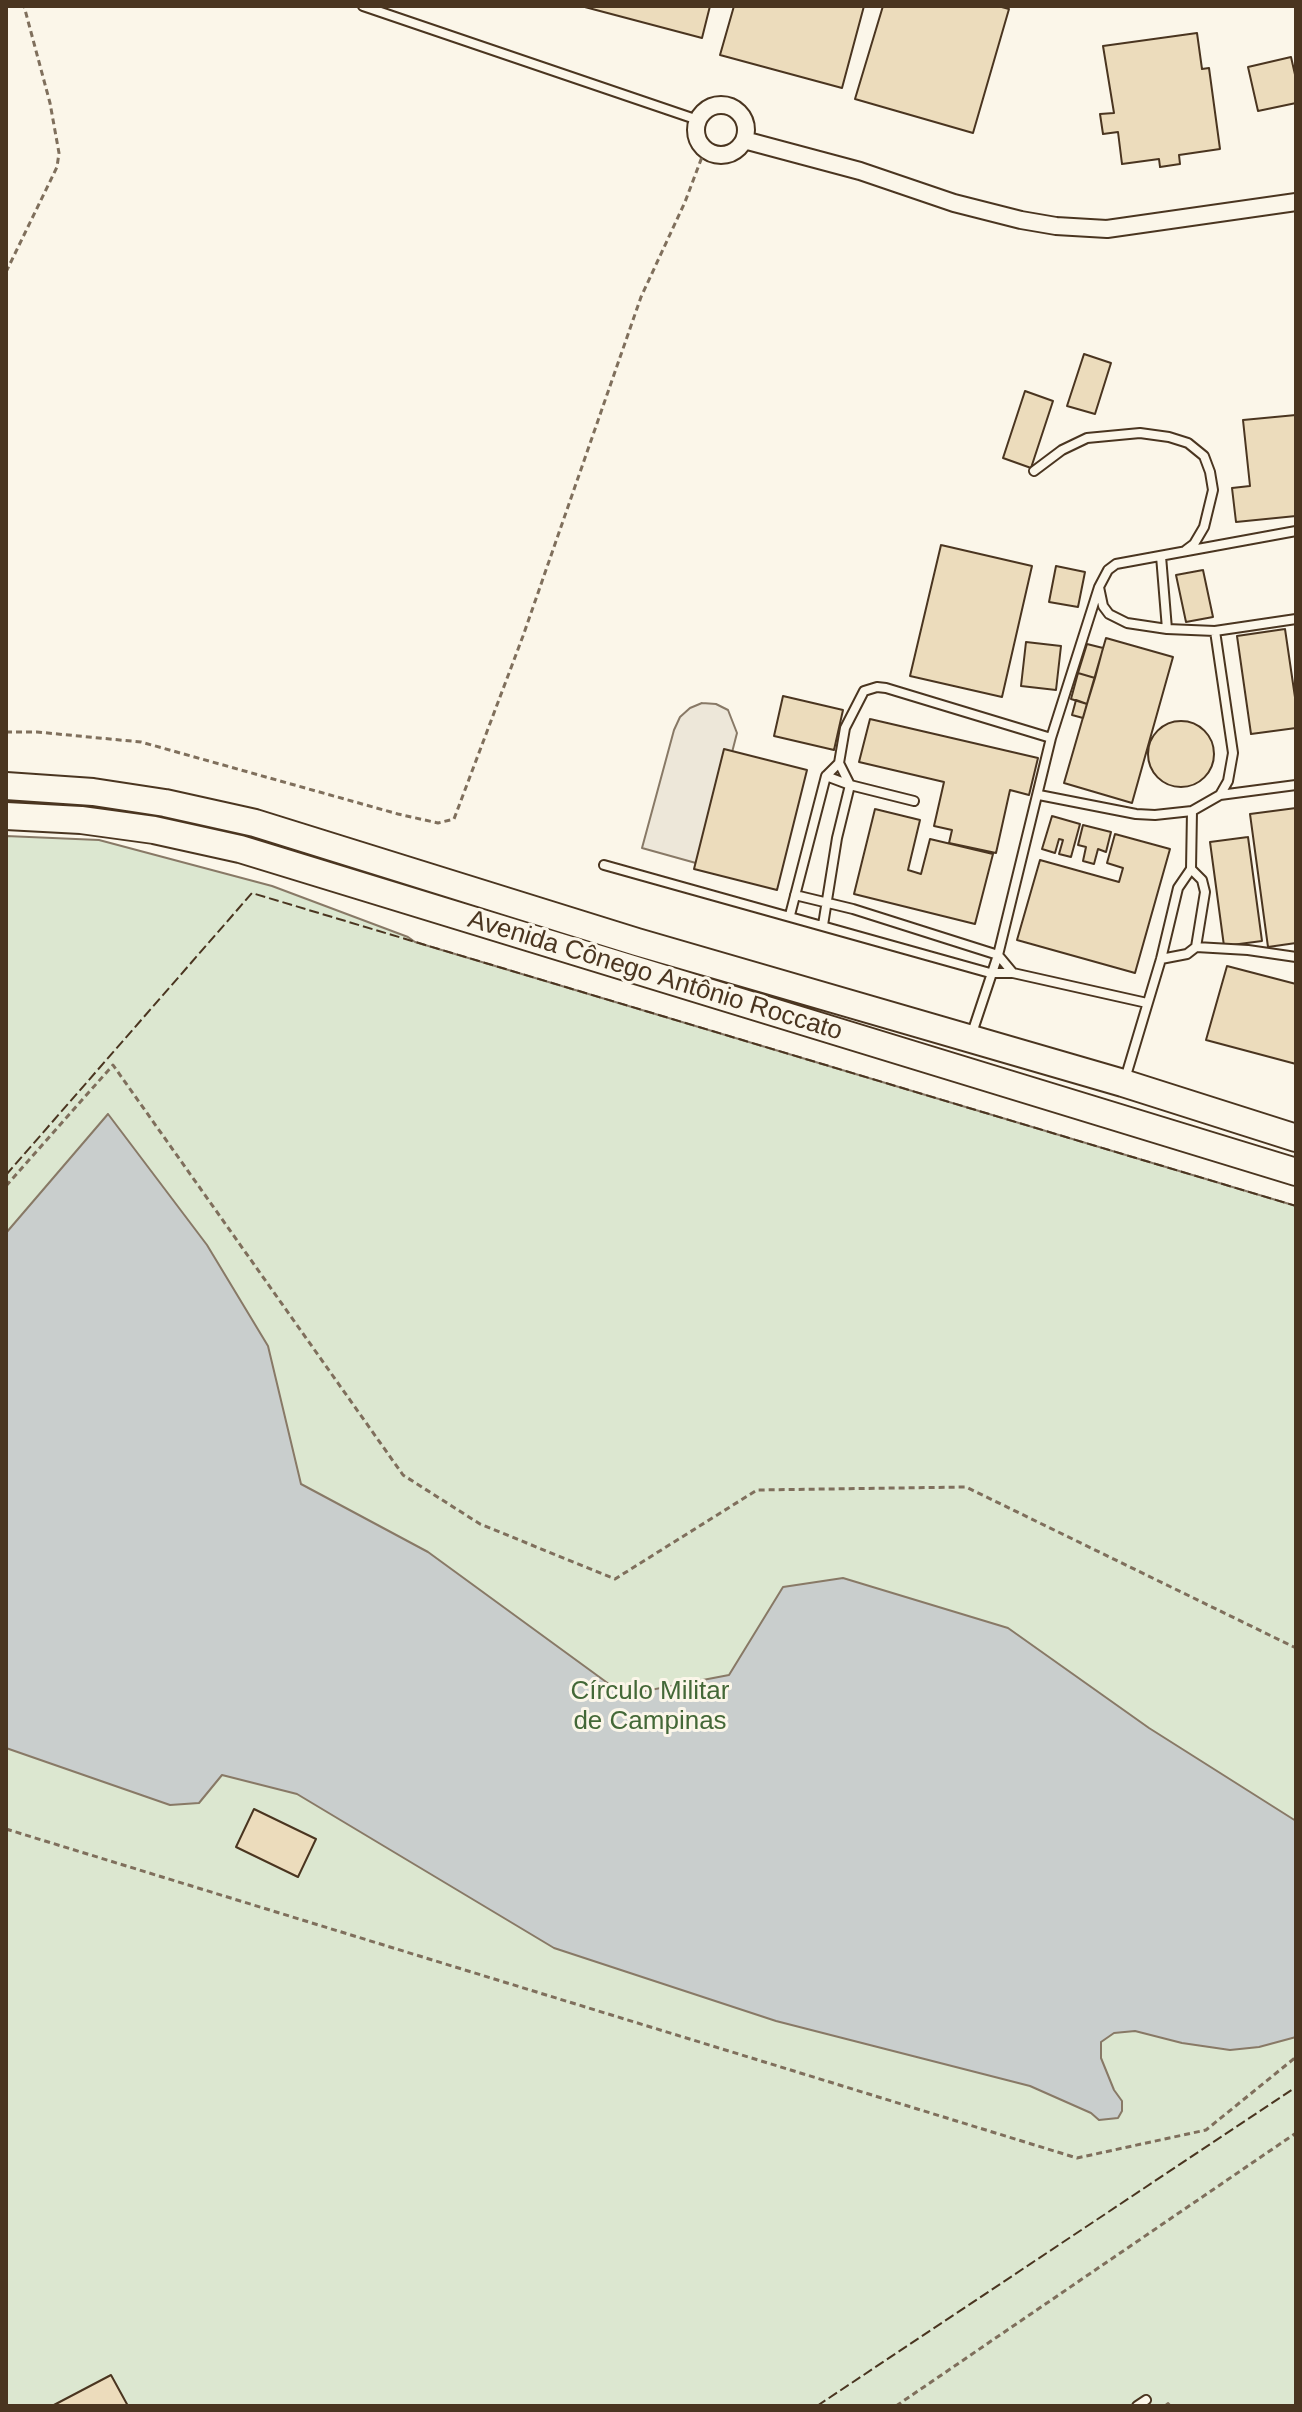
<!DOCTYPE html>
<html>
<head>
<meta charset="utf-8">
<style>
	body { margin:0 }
	#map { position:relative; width:1302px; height:2412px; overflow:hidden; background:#fbf6e9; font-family:Arial,sans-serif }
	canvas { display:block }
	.frame { position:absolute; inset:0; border:8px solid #4a3520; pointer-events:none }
</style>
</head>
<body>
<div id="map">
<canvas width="1302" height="2412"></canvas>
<div class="frame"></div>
</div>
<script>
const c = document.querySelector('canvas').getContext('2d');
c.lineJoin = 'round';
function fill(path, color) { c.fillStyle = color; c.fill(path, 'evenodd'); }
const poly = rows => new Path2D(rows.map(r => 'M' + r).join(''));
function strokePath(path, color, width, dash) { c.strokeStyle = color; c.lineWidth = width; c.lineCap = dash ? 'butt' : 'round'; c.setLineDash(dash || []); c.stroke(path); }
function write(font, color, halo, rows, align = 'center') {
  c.font = font + ' Arial,sans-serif'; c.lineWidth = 6; c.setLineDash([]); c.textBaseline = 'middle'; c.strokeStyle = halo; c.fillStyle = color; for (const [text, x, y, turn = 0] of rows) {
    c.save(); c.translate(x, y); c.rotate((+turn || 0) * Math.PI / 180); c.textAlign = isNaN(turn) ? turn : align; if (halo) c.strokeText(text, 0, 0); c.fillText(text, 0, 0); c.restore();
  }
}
const green = poly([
	[6,836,99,840,272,886,408,937,415,942,1296,1206,1296,2406,1171,2406,1168,2403,1164,2406,6,2406,6,836]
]);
fill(green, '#dce7d0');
strokePath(green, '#887966', 2);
const parking = poly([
	[702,703,716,704,728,710,737,733,703,865,642,848,674,730,680,717,690,708,702,703]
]);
fill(parking, '#ede7d9');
strokePath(parking, '#887966', 2);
const water = poly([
	[108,1114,207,1245,268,1346,301,1484,428,1552,624,1695,729,1675,783,1587,843,1578,1008,1628,1149,1728,1296,1821,1296,2037,1259,2047,1230,2050,1182,2043,1135,2031,1114,2033,1101,2042,1101,2058,1114,2090,1122,2101,1122,2111,1118,2118,1099,2120,1091,2113,1030,2086,776,2021,554,1948,297,1794,222,1775,199,1803,170,1805,6,1748,6,1233,108,1114]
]);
fill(water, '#c9cecd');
strokePath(water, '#887966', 2);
const building = poly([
	[581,6,710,6,702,38,581,6],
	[734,6,864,6,842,88,720,55,734,6],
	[883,6,998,6,1009,9,973,133,855,99,883,6],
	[1197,33,1202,69,1209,68,1220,149,1179,155,1180,164,1160,167,1159,159,1122,164,1118,132,1103,134,1100,114,1114,113,1103,46,1197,33],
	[1291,57,1296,79,1296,103,1258,111,1248,67,1291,57],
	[1084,354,1111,363,1095,414,1067,406,1084,354],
	[1025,391,1053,401,1031,468,1003,458,1025,391],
	[1296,415,1296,516,1236,522,1232,488,1250,486,1243,420,1296,415],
	[941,545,1032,566,1002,697,910,676,941,545],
	[1056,566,1085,572,1078,607,1049,602,1056,566],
	[1203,570,1213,617,1186,622,1176,575,1203,570],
	[1285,629,1296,704,1296,728,1251,734,1237,636,1285,629],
	[1106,638,1173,657,1132,803,1064,783,1106,638],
	[1026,642,1061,646,1056,690,1021,686,1026,642],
	[1087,644,1103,648,1095,678,1078,673,1087,644],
	[1078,673,1095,678,1087,704,1071,699,1078,673],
	[783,696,843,710,834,750,774,736,783,696],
	[1076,700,1087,704,1083,718,1072,715,1076,700],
	[870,719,1038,758,1029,795,1010,790,996,853,949,843,952,830,934,826,944,782,859,762,870,719],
	'1148 754a33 33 0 1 1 66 0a33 33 0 1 1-66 0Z',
	[724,749,807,770,777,890,694,869,724,749],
	[1296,808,1296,943,1268,947,1250,814,1296,808],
	[875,809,920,820,908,870,921,874,930,839,993,854,975,924,854,894,875,809],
	[1052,816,1080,824,1071,857,1059,854,1063,840,1059,839,1055,853,1042,849,1052,816],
	[1083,825,1111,832,1106,852,1098,849,1094,864,1083,861,1086,847,1078,845,1083,825],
	[1115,834,1170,849,1135,973,1017,940,1040,860,1119,882,1123,868,1107,863,1115,834],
	[1248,837,1262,941,1224,946,1210,842,1248,837],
	[1227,966,1296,984,1296,1064,1206,1040,1227,966],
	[254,1809,316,1839,298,1877,236,1847,254,1809],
	[111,2375,128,2406,52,2406,111,2375]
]);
fill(building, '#ecdcbc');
strokePath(building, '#4a3520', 2);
const lane = poly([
	[363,6,698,120],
	[1034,471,1062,450,1087,438,1140,433,1169,437,1188,443,1204,456,1210,472,1213,490,1204,527,1194,544,1186,550],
	[1296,531,1116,564,1108,570,1099,587,1103,606,1109,614,1127,623,1167,629,1215,631,1296,619],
	[1161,556,1167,629],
	[826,776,850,785,914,801],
	[1039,795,1136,814,1155,815,1192,811,1220,795,1228,781,1233,753,1215,631],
	[1220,795,1296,785],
	[604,865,990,973,1013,973,1147,1003],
	[795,895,853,909,998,955,1013,973],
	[790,915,826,776,839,763,845,728,864,691,877,687,886,688,1051,738],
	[823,925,837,838,850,785,839,763],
	[1196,947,1248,950,1296,957],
	[1161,959,1187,954,1196,947,1205,892,1202,880,1191,869],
	[971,1036,998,955,1051,738,1099,587],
	[1125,1079,1161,959,1178,888,1191,869,1192,811],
	[1137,2406,1146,2400]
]);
const street = poly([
	'696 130a25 25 0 1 1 50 0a25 25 0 1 1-50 0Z',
	[744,140,860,171,954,203,1021,220,1056,226,1107,229,1296,202]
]);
const primary = poly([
	[6,786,93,792,165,803,255,823,637,942,1123,1083,1296,1138],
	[6,816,81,820,154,830,240,849,1296,1172]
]);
strokePath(lane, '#4a3520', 12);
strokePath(street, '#4a3520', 20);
strokePath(primary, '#4a3520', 30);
strokePath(poly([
	[6,272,57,167,59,153,50,103,24,6],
	[6,732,37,732,141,742,398,814,438,823,454,819,523,636,641,297,685,202,705,149],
	[6,1186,113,1065,403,1475,480,1524,615,1579,757,1490,966,1487,1296,1648],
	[6,1829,1077,2158,1206,2130,1296,2057],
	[896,2406,1296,2133]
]), '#7f6f5c', 3, [6, 4]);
strokePath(lane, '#fbf6e9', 8);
strokePath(street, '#fbf6e9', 16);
strokePath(primary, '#fbf6e9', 26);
strokePath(poly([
	[6,1175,252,893,1296,1206],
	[817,2406,1296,2087]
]), '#4a3520', 2, [10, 4]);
write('26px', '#4a3520', '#fbf6e9', [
	["Avenida Cônego Antônio Roccato",655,976,17]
]);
write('26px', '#436837', '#fbf6e9', [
	["Círculo Militar",650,1692],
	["de Campinas",650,1722]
]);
</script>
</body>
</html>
